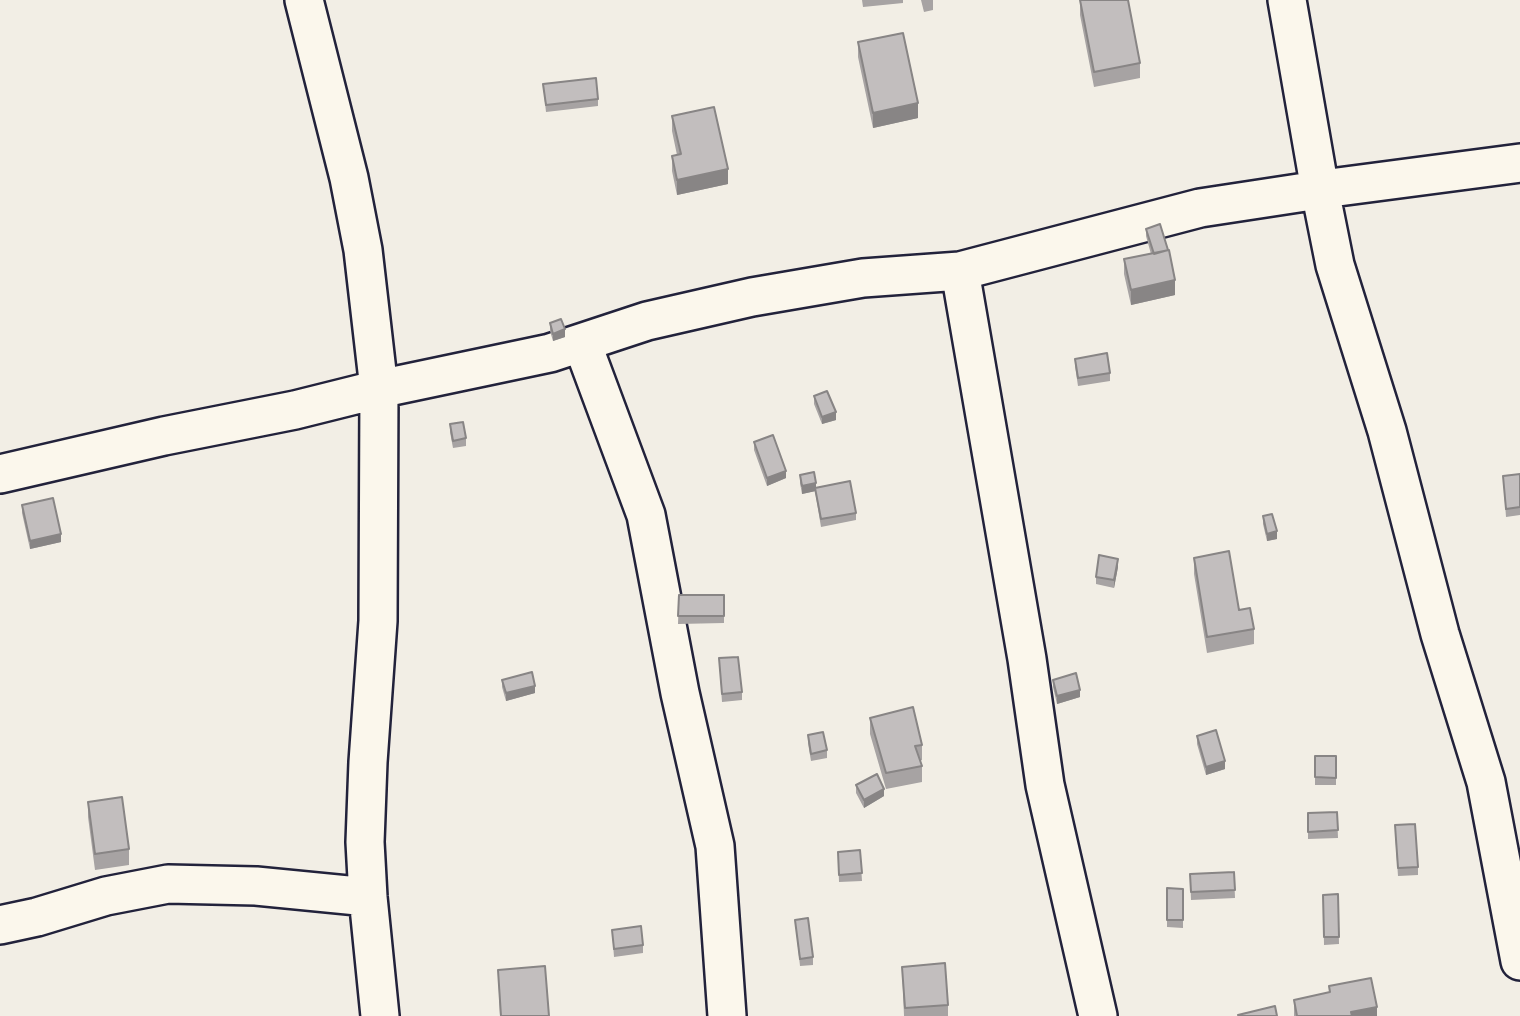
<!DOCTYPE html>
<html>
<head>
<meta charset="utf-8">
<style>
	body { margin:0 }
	canvas { display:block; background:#f2eee5 }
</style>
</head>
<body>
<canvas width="1520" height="1016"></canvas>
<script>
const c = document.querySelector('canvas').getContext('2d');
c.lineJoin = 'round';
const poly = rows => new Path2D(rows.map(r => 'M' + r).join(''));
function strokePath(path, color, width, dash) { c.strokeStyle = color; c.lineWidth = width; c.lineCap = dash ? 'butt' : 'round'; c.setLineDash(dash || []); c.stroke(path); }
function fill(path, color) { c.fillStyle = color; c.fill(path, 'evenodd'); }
const minor = poly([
	[304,0,349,178,363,250,379,389,378,621,368,762,365,842,368,897,380,1016],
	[1287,0,1320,190,1335,265,1387,431,1440,634,1486,782,1520,961],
	[960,271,1027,659,1045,785,1098,1016],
	[582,343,646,515,680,693,715,846,727,1016],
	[0,474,164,436,295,410,379,389,550,353,647,321,752,297,863,278,960,271,1200,208,1338,187,1520,163],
	[0,925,37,917,106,896,168,884,256,886,368,897]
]);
strokePath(minor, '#22223b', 42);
strokePath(minor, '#fbf7ec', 37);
fill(poly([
	[862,0,903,0,903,3,863,7],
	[921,0,933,0,933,10,924,12],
	[1080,0,1140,63,1140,78,1094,87,1080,15],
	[858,42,918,118,873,128,858,57],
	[543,84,598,99,598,106,546,112],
	[672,116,728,184,677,195,672,171,672,156,677,155,672,131],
	[1146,229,1175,295,1131,305,1124,274,1124,259,1151,254,1146,236],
	[550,323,565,337,553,341,550,331],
	[1075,359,1110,373,1110,381,1078,386,1075,366],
	[814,396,836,420,822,424,814,404],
	[450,424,466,438,466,446,453,448,450,432],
	[754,442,786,478,767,486,754,450],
	[1520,474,1520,515,1506,517,1503,476],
	[800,475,816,488,856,513,856,520,821,527,815,491,802,494,800,483],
	[22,505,61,542,30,549,22,513],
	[1263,516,1277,539,1267,541,1263,524],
	[1194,558,1254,629,1254,644,1207,653,1194,574],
	[1118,567,1114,588,1096,584,1096,577],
	[679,595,724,595,724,623,678,624],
	[719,658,742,692,742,700,722,702],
	[502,680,535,693,506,701,502,687],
	[1053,680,1080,697,1057,704,1053,687],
	[870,718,922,745,922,760,920,761,922,766,922,782,886,789,870,734],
	[808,735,827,750,827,758,811,761,808,743],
	[1197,736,1225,769,1206,775,1197,744],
	[1315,756,1336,756,1336,785,1315,785],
	[856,785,884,796,864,808,856,793],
	[88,802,129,849,129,865,95,870,88,817],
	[1337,812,1338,838,1308,839,1308,813],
	[1395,833,1418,867,1418,875,1398,876],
	[860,850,862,881,839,882,838,852],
	[1234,872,1235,898,1191,900,1190,874],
	[1167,888,1183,889,1183,928,1167,927],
	[1338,894,1339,944,1324,945,1323,895],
	[795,920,813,957,813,965,800,966],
	[612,930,643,945,643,953,614,957],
	[902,967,948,1005,948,1016,904,1016],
	[498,970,549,1016,500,1016],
	[1329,986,1377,1016,1294,1016,1294,1000,1329,992]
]), '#a7a3a3');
fill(poly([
	[918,103,918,118,873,128,873,113],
	[728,169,728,184,677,195,677,180],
	[1175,280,1175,295,1131,305,1131,290],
	[565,329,565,337,553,341,553,334],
	[836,412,836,420,822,424,822,417],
	[786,471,786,478,767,486,767,478],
	[816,483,816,491,802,494,802,486],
	[1277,531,1277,539,1267,541,1267,534],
	[61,534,61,542,30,549,30,541],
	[1118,559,1118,567,1114,588,1114,580],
	[535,686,535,693,506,701,506,693],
	[1080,690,1080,697,1057,704,1057,696],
	[1225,761,1225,769,1206,775,1206,767],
	[884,789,884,796,864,808,864,800],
	[1377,1007,1377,1016,1351,1016,1351,1012]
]), '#888585');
const building = poly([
	[1080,0,1128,0,1140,63,1094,72,1080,0],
	[903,33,918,103,873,113,858,42,903,33],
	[596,78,598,99,546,105,543,84,596,78],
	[714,107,728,169,677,180,672,156,681,154,672,116,714,107],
	[1160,224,1168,250,1154,254,1146,229,1160,224],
	[1169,250,1175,280,1131,290,1124,259,1169,250],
	[561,319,565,329,553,334,550,323,561,319],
	[1107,353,1110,373,1078,378,1075,359,1107,353],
	[827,391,836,412,822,417,814,396,827,391],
	[463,422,466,438,453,441,450,424,463,422],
	[773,435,786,471,767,478,754,442,773,435],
	[814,472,816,483,802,486,800,475,814,472],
	[1520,474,1520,507,1506,509,1503,476,1520,474],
	[850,481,856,513,821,519,815,488,850,481],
	[53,498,61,534,30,541,22,505,53,498],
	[1272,514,1277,531,1267,534,1263,516,1272,514],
	[1229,551,1239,610,1250,608,1254,629,1207,637,1194,558,1229,551],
	[1099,555,1118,559,1114,580,1096,577,1099,555],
	[679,595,724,595,724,616,678,616,679,595],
	[738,657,742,692,722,694,719,658,738,657],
	[532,672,535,686,506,693,502,680,532,672],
	[1076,673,1080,690,1057,696,1053,680,1076,673],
	[913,707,922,745,915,746,922,766,886,773,870,718,913,707],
	[1216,730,1225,761,1206,767,1197,736,1216,730],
	[823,732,827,750,811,754,808,735,823,732],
	[1315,756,1336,756,1336,778,1315,777,1315,756],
	[877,774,884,789,864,800,856,785,877,774],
	[122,797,129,849,95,854,88,802,122,797],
	[1337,812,1338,830,1308,832,1308,813,1337,812],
	[1415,824,1418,867,1398,868,1395,825,1415,824],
	[860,850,862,873,839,875,838,852,860,850],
	[1234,872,1235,890,1191,892,1190,874,1234,872],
	[1167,888,1183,889,1183,920,1167,920,1167,888],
	[1338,894,1339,937,1324,937,1323,895,1338,894],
	[808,918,813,957,800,959,795,920,808,918],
	[641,926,643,945,614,949,612,930,641,926],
	[945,963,948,1005,905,1008,902,967,945,963],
	[545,966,549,1016,501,1016,498,970,545,966],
	[1371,978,1377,1007,1351,1012,1352,1016,1297,1016,1294,1000,1330,992,1329,986,1371,978],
	[1275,1006,1277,1016,1239,1016,1238,1015,1275,1006]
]);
fill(building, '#c2bebe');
strokePath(building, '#888585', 2);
</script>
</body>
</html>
